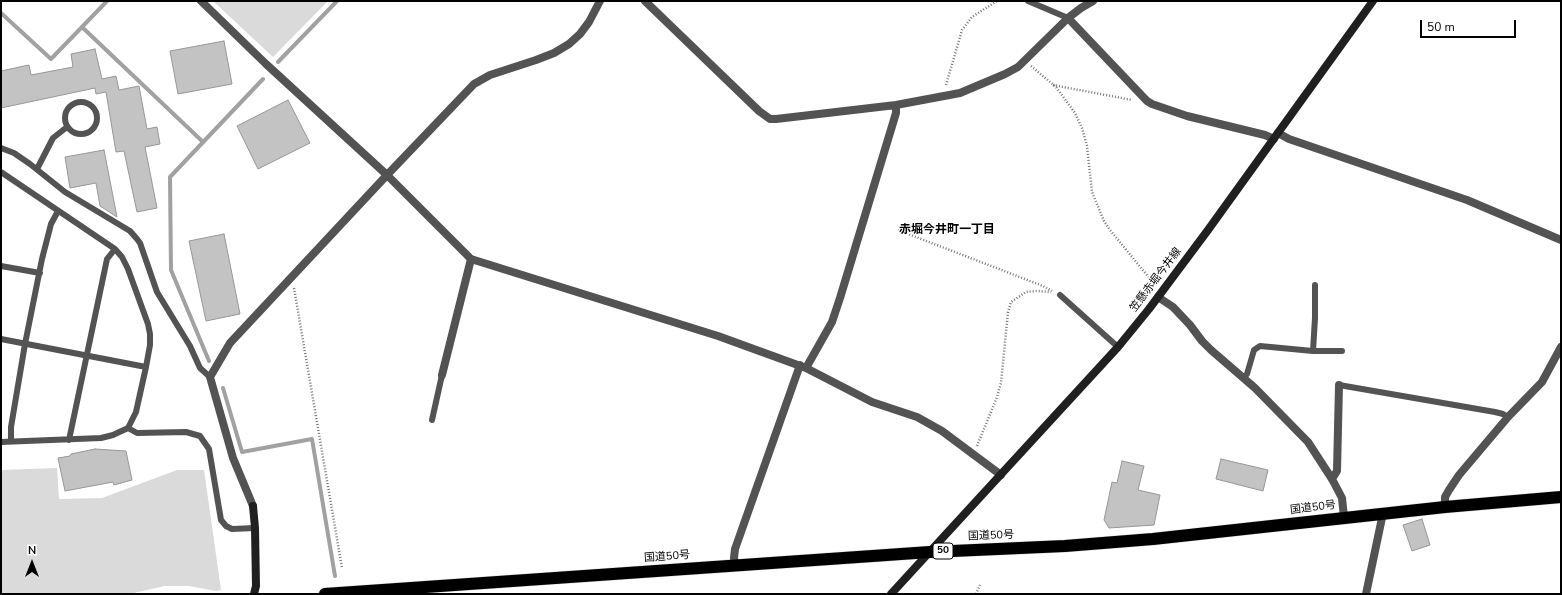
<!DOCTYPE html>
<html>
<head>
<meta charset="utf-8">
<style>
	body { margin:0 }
	#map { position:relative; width:1562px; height:595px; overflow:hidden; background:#fff; font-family:"Nunito Sans",sans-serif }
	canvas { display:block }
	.frame { position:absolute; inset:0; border:2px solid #000; pointer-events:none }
	.north { position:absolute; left:12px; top:543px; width:40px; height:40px; -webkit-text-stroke:3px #fff; paint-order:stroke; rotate:0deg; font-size:11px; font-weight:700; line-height:16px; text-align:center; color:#000 }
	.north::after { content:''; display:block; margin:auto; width:14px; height:18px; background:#000; clip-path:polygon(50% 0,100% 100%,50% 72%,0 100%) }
	.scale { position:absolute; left:1420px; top:20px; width:96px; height:18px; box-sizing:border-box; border:2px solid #000; border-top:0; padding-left:5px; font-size:12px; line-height:14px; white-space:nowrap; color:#000; -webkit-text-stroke:3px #fff; paint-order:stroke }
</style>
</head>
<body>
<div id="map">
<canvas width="1562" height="595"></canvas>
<div class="frame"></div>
<div class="north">N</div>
<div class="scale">50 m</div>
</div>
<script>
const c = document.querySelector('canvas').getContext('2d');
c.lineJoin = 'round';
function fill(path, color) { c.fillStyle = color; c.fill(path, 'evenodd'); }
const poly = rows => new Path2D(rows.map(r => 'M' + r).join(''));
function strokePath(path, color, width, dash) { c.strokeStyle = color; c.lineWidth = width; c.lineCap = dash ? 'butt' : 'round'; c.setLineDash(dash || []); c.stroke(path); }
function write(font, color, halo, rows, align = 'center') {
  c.font = font + ' "Nunito Sans","Noto Sans JP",sans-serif'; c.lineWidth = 3; c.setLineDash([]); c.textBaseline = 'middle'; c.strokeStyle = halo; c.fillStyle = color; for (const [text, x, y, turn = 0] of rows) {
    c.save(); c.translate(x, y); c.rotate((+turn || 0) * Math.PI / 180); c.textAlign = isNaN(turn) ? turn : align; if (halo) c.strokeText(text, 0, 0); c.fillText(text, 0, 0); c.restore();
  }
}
fill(poly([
	[213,1,328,1,273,57],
	[57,468,59,499,102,498,177,470,204,470,221,590,216,591,189,586,165,586,129,594,1,594,1,470]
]), '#dadada');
strokePath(poly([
	[107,1,82,27,203,142],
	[1,13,51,59,82,27],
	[278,62,337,1],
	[209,361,171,270,170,177,263,79],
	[223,388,242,452,312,439,335,576]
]), '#a1a1a1', 4);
const building = poly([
	[224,41,232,84,178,94,170,51,224,41],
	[95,49,102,79,116,76,119,90,139,86,147,129,157,127,160,144,145,147,157,208,137,212,124,151,116,152,106,92,96,94,95,88,1,108,1,71,29,65,31,75,73,67,71,54,95,49],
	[288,100,310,143,258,169,237,126,288,100],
	[104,150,117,217,100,206,96,183,70,188,65,157,104,150],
	[224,234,240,314,206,321,189,241,224,234],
	[95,449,126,451,132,480,114,485,113,482,65,491,58,458,70,456,71,454,95,449],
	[1221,459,1268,470,1263,491,1216,479,1221,459],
	[1122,461,1144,466,1138,490,1160,495,1154,525,1109,528,1104,520,1112,482,1117,483,1122,461],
	[1422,519,1430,545,1412,551,1403,525,1422,519]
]);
fill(building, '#c3c3c3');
strokePath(building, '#979797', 1);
const highway = poly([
	[325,594,930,552,1065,546,1153,539,1445,507,1561,497]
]);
strokePath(highway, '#dbdbdb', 13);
strokePath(poly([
	[1031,66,1056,87,1075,113,1082,128,1087,146,1092,192,1104,221,1110,230,1155,285],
	[946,85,962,30,972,17,997,1],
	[1053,85,1132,100],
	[898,230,1043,286,1052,291],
	[294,288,342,568],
	[977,446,997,397,1001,383,1008,312,1011,302,1026,292,1037,291,1051,292],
	[976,594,981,583]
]), '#757575', 2.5, [1, 2]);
strokePath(poly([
	[1028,1,1068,18],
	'65 118a16 16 0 1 1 32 0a16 16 0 1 1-32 0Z',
	[1,148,14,153,30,164,65,192,130,231,137,239,140,243,157,292,190,346,200,368,210,377],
	[37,169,53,138,67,127],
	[1,172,115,249,122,257,128,269,148,324,150,334,150,345,146,367,136,412,128,428,113,435,101,438,1,442],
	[1,266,40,273],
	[1060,295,1118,347],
	[1,339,146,367],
	[1313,351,1315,318,1315,285],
	[1244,378,1247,374,1254,350,1260,346,1313,351,1342,351],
	[1339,385,1495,412,1503,414,1508,417],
	[432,420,442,375],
	[128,428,137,433,186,432,200,436,209,449,221,520,226,526,232,529,255,528],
	[69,440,107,259,115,249],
	[11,441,11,427,25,344,42,259,51,224,58,211]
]), '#535353', 6);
strokePath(poly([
	[201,1,266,64,387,175,471,259,718,336,806,368,872,402,917,417,942,431,1001,475],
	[645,1,759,111,770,119,776,119,896,105,960,93,1005,74,1018,67,1068,18,1081,8,1093,1],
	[1068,18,1147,101,1152,104,1187,116,1265,135,1274,139],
	[1278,133,1289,139,1467,200,1561,240],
	[1158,297,1173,307,1190,325,1202,341,1211,350,1255,388,1308,442,1332,479,1342,498,1344,517],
	[806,368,832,322,840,298,896,113,896,105],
	[442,375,471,259],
	[1332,479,1337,471,1339,385],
	[253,506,233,458,210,377,230,343,387,175,474,84,490,75,536,60,554,53,569,44,580,34,589,22,600,1],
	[1445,507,1445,497,1449,490,1459,475,1508,417,1542,382,1561,347],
	[735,566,734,558,735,549,800,365],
	[1366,594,1383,513]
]), '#535353', 8);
strokePath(poly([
	[253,506,255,528,256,586,254,594],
	[891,594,1118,347,1149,309,1208,230,1373,1]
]), '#202020', 8);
strokePath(highway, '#000', 12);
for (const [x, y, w] of [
	[943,551,20]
]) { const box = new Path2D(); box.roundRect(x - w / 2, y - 8, w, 16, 3); c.fillStyle = '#fff'; c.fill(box); strokePath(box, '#000', 1); }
write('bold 10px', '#000', null, [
	["50",943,551]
]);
write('11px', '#000', '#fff', [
	["笠懸赤堀今井線",1156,280,-53],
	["国道50号",1313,508,-7],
	["国道50号",991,536,-2],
	["国道50号",667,557,-4]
]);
write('bold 12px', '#000', '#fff', [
	["赤堀今井町一丁目",947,230]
]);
</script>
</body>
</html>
